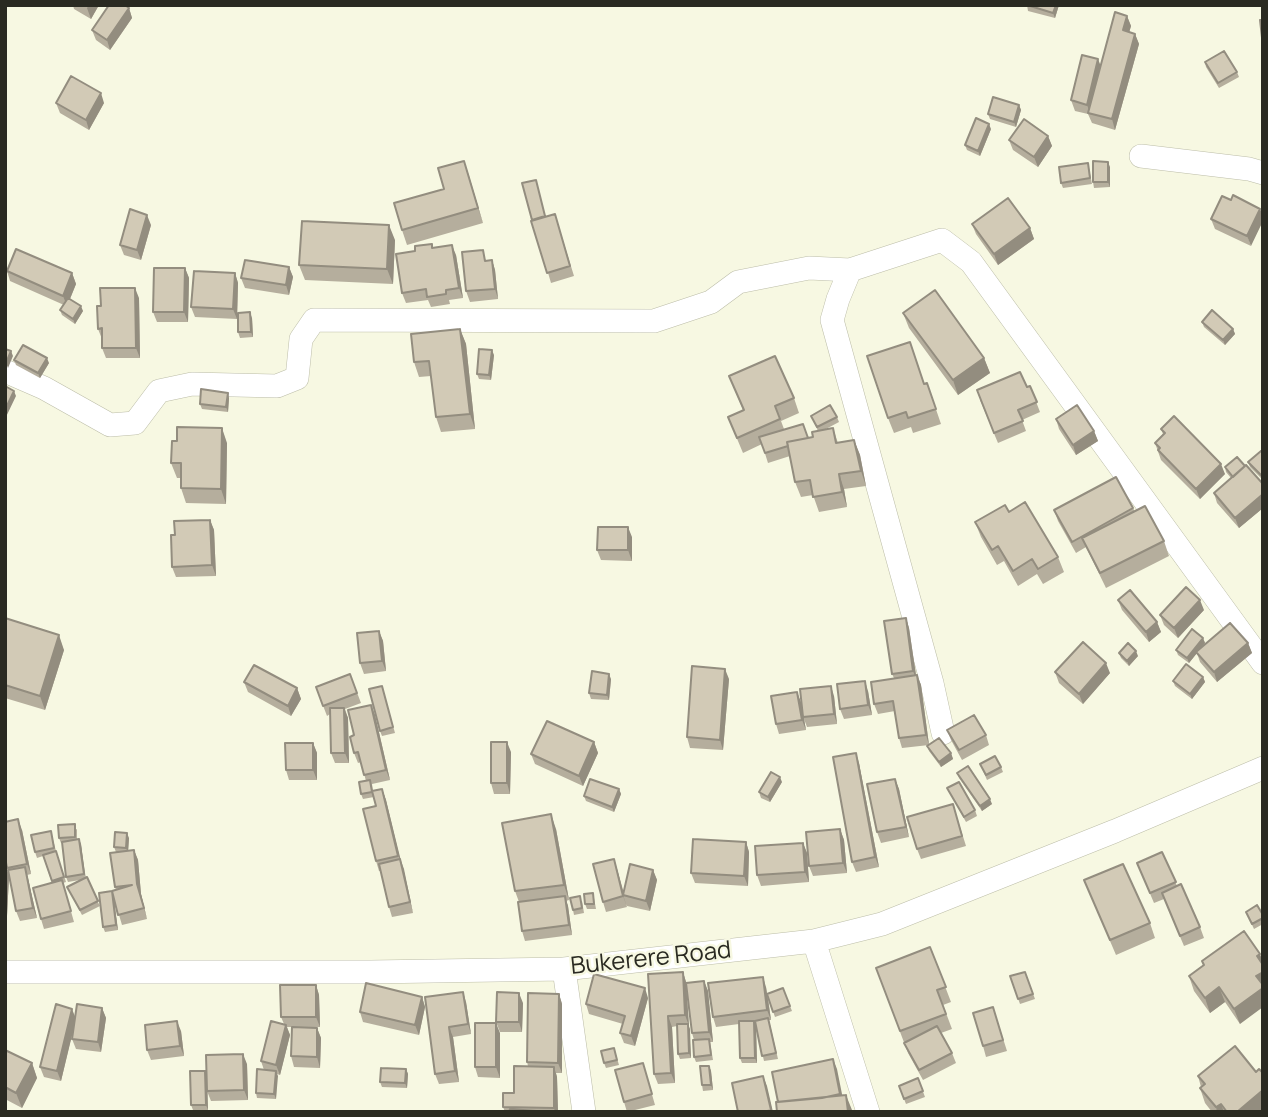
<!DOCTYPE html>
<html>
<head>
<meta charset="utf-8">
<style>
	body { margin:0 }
	#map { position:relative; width:1268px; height:1117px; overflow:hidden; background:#f7f8e2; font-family:Manrope,sans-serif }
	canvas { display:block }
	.frame { position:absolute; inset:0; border:7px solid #2a2a22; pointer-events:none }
</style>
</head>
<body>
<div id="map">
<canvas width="1268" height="1117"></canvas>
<div class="frame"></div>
</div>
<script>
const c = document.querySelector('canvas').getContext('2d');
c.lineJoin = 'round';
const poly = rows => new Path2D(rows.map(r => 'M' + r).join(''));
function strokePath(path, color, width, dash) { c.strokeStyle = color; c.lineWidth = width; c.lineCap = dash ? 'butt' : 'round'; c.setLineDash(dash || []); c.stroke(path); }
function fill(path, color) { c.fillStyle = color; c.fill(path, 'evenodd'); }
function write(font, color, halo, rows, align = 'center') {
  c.font = font + ' Manrope,sans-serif'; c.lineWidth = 5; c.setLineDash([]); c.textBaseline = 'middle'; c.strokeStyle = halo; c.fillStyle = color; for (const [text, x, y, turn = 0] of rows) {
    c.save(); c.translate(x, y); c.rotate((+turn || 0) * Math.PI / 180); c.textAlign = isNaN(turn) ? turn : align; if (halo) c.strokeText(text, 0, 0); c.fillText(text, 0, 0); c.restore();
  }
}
const minor = poly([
	[1141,156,1249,169,1263,173],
	[5,371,44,388,110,425,135,423,159,391,192,384,277,386,297,378,301,339,314,320,654,321,711,302,738,282,809,268,850,270],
	[943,733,932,683,832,320,838,299,850,270,942,240,971,262,1263,663],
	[814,941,868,1112],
	[564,969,584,1112],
	[5,972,370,972,564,969,814,941,882,924,1115,831,1263,768]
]);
strokePath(minor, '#bcbda8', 24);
strokePath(minor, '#fff', 23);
fill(poly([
	[73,5,99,5,91,19,74,9],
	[1027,5,1059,5,1055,18,1028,11],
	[129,8,132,18,110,50,96,40,92,30],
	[1127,16,1131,26,1129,32,1135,34,1139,44,1115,130,1092,123,1088,114,1075,111,1071,100,1101,66],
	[1205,62,1237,72,1239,77,1219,88,1206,67],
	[56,103,104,103,89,130,60,113],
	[1019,105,1021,110,1016,127,990,119,988,114],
	[991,129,980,156,967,150,965,145],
	[1048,136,1052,146,1038,167,1013,150,1009,140],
	[464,161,483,223,407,245,402,230,444,189],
	[1088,163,1092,184,1063,188,1061,183],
	[1110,167,1110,187,1094,188,1093,182],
	[522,183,546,217,558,224,574,276,551,283],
	[1233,195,1251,246,1215,229,1211,219,1231,200],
	[972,224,1030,228,1034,239,998,265,976,234],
	[151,225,141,260,124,255,120,245],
	[395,240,393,284,305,280,299,265],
	[432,244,433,248,456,255,463,298,449,300,450,304,431,307,428,300,406,303,402,293,415,251],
	[492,260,495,270,498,299,470,302,466,291,487,261],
	[289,267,293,277,289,295,245,288,241,278],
	[185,268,189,278,188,322,157,322,153,312],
	[7,271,72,273,76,284,70,299,83,311,75,324,62,315,60,310,64,305,10,281],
	[235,273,238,283,237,319,195,317,191,307],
	[139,298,140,358,106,358,102,348,102,339,98,329,101,306],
	[903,313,984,358,990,373,958,395,909,328],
	[252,318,253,337,240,338,238,332],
	[1202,322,1233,329,1235,334,1225,345,1204,327],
	[460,329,466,344,475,429,441,432,436,417,431,376,419,377,414,362],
	[494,355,491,380,479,379,477,374],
	[14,360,49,363,40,378,16,365],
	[729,376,794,398,799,413,781,421,784,429,808,438,813,437,818,431,811,416,837,417,839,422,824,430,833,428,838,443,854,440,860,455,866,486,844,489,847,507,819,512,813,495,801,497,795,482,790,456,768,463,762,444,743,453,728,417,743,410],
	[927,383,941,424,913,433,911,427,894,433,888,418,925,384],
	[1030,386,1040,412,1022,420,1026,431,998,443,980,400],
	[229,398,228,412,202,409,200,404],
	[1056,419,1094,431,1098,441,1076,455,1059,429],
	[1161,429,1225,474,1200,499,1161,460,1155,443,1163,434],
	[227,443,226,504,186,503,181,488,181,478,177,478,171,463],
	[1263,453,1263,480,1250,467,1248,462],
	[1225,467,1263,484,1263,508,1239,528,1217,503,1214,493,1231,478,1226,472],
	[1133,508,1135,512,1164,541,1169,556,1106,588,1086,547,1076,553,1058,521,1054,510],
	[1009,512,1058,557,1064,572,1043,584,1037,574,1018,586,1004,561,997,565,981,537,975,522],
	[210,520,214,530,216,576,176,577,172,567,175,535],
	[632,537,632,561,601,560,597,550],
	[1118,600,1157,622,1161,632,1149,642,1122,610],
	[1204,610,1178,638,1164,625,1160,615],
	[5,618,64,650,45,710,5,698],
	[906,618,909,628,916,675,917,675,921,685,929,745,951,753,953,759,941,767,929,751,927,746,929,745,902,748,899,738,895,711,878,714,874,704,894,678,892,674],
	[379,631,383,641,386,671,364,674,360,663],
	[1203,638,1205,643,1202,647,1248,643,1252,653,1217,682,1200,662,1197,653,1189,663,1178,655,1176,650],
	[1119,653,1138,656,1129,666,1121,658],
	[1055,672,1110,673,1083,704,1059,683],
	[350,674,361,703,345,709,348,718,349,763,335,763,331,753,330,714,327,716,316,687],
	[1203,677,1205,682,1192,699,1175,686,1173,681],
	[611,679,609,700,591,699,589,693],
	[729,679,723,750,690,748,687,737],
	[244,682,297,688,301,699,291,716,248,692],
	[382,686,395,733,382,736,380,731],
	[868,691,872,715,844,719,840,709],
	[797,692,802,710,834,696,837,724,807,727,804,719,806,730,779,734,776,724],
	[371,705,375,715,390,780,372,784,373,791,382,789,386,800,413,913,392,917,389,907,381,871,379,871,376,861,376,806,374,797,363,799,361,794,366,781,361,762,358,763,354,753,354,735],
	[947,730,986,735,989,745,962,760,951,740],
	[594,742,598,753,583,786,535,764,531,754],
	[313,743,317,753,317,780,289,780,286,770],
	[511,752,510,794,494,794,491,783],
	[859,763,879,867,856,872,852,862],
	[980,764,1001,767,1003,772,987,780],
	[957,773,992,804,982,811,959,778],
	[895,779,899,789,909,837,881,843,877,832],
	[782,782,770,802,761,798,759,792],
	[947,788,975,810,977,816,966,822],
	[619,789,621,794,614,812,586,801,584,796],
	[956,814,966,846,921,859,917,849],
	[77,829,77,839,81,844,85,878,100,906,116,890,115,887,116,852,114,847,129,838,128,851,134,850,138,860,141,894,147,919,122,925,114,898,118,930,105,932,103,927,100,906,82,915,67,887,80,880,68,882,66,877,62,843,61,843,59,838],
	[556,829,569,900,566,901,568,906,572,935,525,941,522,931,519,902,515,891],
	[840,829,844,840,847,873,813,876,809,866],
	[22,830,31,874,27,875,37,918,20,921,16,911,9,877,7,916,5,916,5,866,9,876,5,857],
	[52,836,56,851,66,882,63,883,74,922,44,929,41,919,52,883,43,856,37,858,35,852],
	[746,842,749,852,748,886,695,883,691,873],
	[803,843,807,853,809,882,761,886,757,875],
	[1162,852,1177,886,1200,927,1204,938,1184,946,1164,899,1154,903,1137,863],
	[617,869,624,893,653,870,657,880,650,911,627,906,626,904,627,907,606,912,603,902],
	[1084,880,1150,923,1155,938,1116,955],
	[594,898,596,909,587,909,585,904],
	[582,901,584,913,574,915,573,910],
	[1246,912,1263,915,1263,924,1254,929],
	[1244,931,1240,1024,1225,1002,1210,1013,1194,991,1189,976,1203,965,1202,961],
	[930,947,951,1002,943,1005,952,1029,941,1033,952,1053,956,1063,923,1080,908,1053,876,968],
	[683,972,686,982,691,1058,680,1059,678,1054,677,1026,672,1027,675,1083,658,1084,654,1074,648,974],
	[1025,972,1035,999,1020,1004,1010,976],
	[704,981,708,991,713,1042,710,1042,713,1060,696,1062,694,1057,694,1040,692,1033],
	[316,985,319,995,320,1027,299,1027,317,1028,321,1038,320,1068,294,1067,291,1056,292,1027,287,1027,290,1035,280,1075,277,1074,276,1099,257,1098,256,1093,264,1070,261,1061,284,1024,281,1017],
	[766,987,767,994,783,988,792,1011,775,1017,768,997,771,1020,769,1020,778,1059,764,1061,755,1022,754,1022,756,1026,757,1063,742,1063,740,1058,739,1024,716,1027,713,1017],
	[559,994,562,1004,562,1073,556,1073,557,1077,558,1112,505,1112,503,1107,514,1093,528,1066,527,1062],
	[422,997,425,1007,419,1035,363,1022,360,1012],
	[425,997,466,1002,471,1034,453,1037,459,1082,439,1084,435,1074],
	[648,998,635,1046,624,1043,620,1033,623,1024,589,1014,586,1004],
	[523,1003,522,1032,500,1032,496,1022],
	[993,1007,1007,1051,986,1057,983,1046],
	[102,1008,106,1018,101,1052,76,1049,72,1039,73,1030,61,1081,44,1077,40,1067,75,1016],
	[181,1031,184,1056,151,1060,147,1050],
	[500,1033,500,1078,478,1077,475,1067],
	[614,1048,619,1065,606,1068,604,1063],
	[5,1050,32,1063,37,1078,22,1108,5,1099],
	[643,1063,655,1105,627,1112,624,1102],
	[247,1064,248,1100,211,1101,207,1091],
	[709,1066,711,1071,713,1090,703,1091,702,1085],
	[406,1069,408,1074,407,1088,382,1087,380,1082],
	[205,1071,207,1076,208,1110,193,1110,191,1105],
	[1198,1076,1263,1110,1260,1112,1212,1112,1205,1103,1200,1088,1201,1087],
	[918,1078,925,1097,906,1104,899,1086]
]), '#b5ae9d');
fill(poly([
	[89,5,99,5,91,19,87,8],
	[1056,5,1059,5,1055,18,1053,13],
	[129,8,132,18,110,50,107,40],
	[1127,16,1131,26,1127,40,1123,30],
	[1135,34,1139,44,1115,130,1112,119],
	[1098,59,1102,69,1091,115,1087,105],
	[101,93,104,103,89,130,86,120],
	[1019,105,1021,110,1016,127,1014,122],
	[989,124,991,129,980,156,978,151],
	[1048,136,1052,146,1038,167,1034,157],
	[464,161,469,176,483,223,478,208],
	[1108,162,1110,167,1110,187,1108,182],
	[1260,209,1263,216,1263,221,1251,246,1247,236],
	[147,215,151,225,141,260,137,250],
	[389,225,395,240,393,284,387,269],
	[1030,228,1034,239,998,265,994,254],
	[452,245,456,255,463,298,459,288],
	[492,260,495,270,498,299,495,289],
	[289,267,293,277,289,295,286,285],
	[185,268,189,278,188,322,184,312],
	[72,273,76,284,67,306,63,296],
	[235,273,238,283,237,319,233,309],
	[135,288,139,298,140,358,136,348],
	[81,306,83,311,75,324,73,319],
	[250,312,252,318,253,337,251,332],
	[460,329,466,344,475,429,470,414],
	[1233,329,1235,334,1225,345,1223,340],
	[492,350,494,355,491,380,489,375],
	[11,351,13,356,8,368,6,363],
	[47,358,49,363,40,378,38,373],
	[984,358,990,373,958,395,953,380],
	[14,391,16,396,5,419,5,410],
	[228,393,229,398,228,412,226,407],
	[222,428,227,443,226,504,221,489],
	[1094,431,1098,441,1076,455,1073,445],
	[854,440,860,455,866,486,861,471],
	[1221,464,1225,474,1200,499,1196,489],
	[839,474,844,489,847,507,842,492],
	[1263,494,1263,508,1239,528,1235,518],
	[210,520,214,530,216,576,212,565],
	[628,527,632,537,632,561,628,550],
	[1200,600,1204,610,1178,638,1174,628],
	[906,618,909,628,917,682,913,671],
	[1157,622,1161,632,1149,642,1146,632],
	[379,631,383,641,386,671,382,661],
	[59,635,64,650,45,710,40,696],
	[1203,638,1205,643,1189,663,1187,658],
	[1248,643,1252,653,1217,682,1214,672],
	[1136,651,1138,656,1129,666,1127,661],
	[1106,663,1110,673,1083,704,1079,694],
	[725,669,729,679,723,750,720,740],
	[609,674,611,679,609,700,607,695],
	[917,675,921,685,929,745,926,735],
	[1203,677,1205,682,1192,699,1190,694],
	[865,681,868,691,872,715,868,705],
	[831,686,834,696,837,724,834,714],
	[297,688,301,699,291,716,288,706],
	[797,692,801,702,806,730,802,720],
	[371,705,375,715,390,780,386,770],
	[344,708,348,718,349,763,345,753],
	[507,742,511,752,510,794,507,783],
	[594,742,598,753,583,786,579,776],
	[313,743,317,753,317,780,313,770],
	[856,753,859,763,879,867,875,857],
	[951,753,953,759,941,767,939,762],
	[780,777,782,782,770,802,768,797],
	[895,779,899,789,909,837,906,827],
	[382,789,386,800,401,861,404,869,413,913,410,902],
	[619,789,621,794,614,812,612,807],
	[990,799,992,804,982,811,980,806],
	[551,814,556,829,569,900,564,885],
	[18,819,22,830,31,874,27,864],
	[840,829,844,840,847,873,843,863],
	[127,833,129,838,128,853,126,848],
	[79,839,81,844,86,880,84,874],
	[746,842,749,852,748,886,744,876],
	[803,843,807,853,809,882,805,872],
	[134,850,138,860,141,894,147,919,137,884],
	[614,859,617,869,624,896,623,895,627,907,623,896],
	[6,866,9,876,7,916,5,911],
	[25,867,28,878,37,918,33,908],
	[653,870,657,880,650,911,646,901],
	[112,891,113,896,118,930,116,925],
	[565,896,568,906,572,935,569,925],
	[1260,954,1263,962,1263,971,1257,956],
	[683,972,686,982,689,1026,685,1015],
	[1263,972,1263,1007,1240,1024,1234,1009,1256,976],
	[763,977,766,987,771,1020,767,1010],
	[704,981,708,991,713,1042,709,1032],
	[316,985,319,995,320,1027,316,1017],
	[1219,987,1225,1002,1210,1013,1205,998],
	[645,988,648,998,635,1046,631,1036],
	[463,992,466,1002,471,1034,468,1024],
	[519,993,523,1003,522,1032,519,1022],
	[559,994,562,1004,562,1073,558,1063],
	[422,997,425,1007,419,1035,415,1025],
	[102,1008,106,1018,101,1052,98,1042],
	[72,1009,76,1019,61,1081,57,1071],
	[668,1016,672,1027,675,1083,671,1073],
	[177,1021,181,1031,184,1056,180,1046],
	[754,1021,756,1026,757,1063,755,1058],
	[496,1023,500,1033,500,1078,496,1067],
	[688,1024,690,1029,691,1058,689,1053],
	[286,1025,290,1035,280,1075,276,1065],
	[449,1027,453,1037,459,1082,455,1071],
	[317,1028,321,1038,320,1068,317,1057],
	[243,1054,247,1064,248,1100,244,1090],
	[833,1059,837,1069,844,1104,840,1094],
	[32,1063,37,1078,22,1108,16,1093],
	[709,1066,711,1071,713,1090,711,1085],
	[554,1067,557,1077,558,1112,555,1112,554,1108],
	[406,1069,408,1074,407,1088,405,1083],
	[205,1071,207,1076,208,1110,206,1105],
	[276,1071,278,1076,276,1099,274,1094],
	[763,1076,767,1086,773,1112,771,1110],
	[1263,1090,1263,1110,1260,1112,1237,1112],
	[846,1095,852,1110,852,1112,848,1112],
	[1221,1104,1224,1112,1217,1112,1216,1107]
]), '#938d7f');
const building = poly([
	[109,5,125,5,129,8,107,40,92,30,109,5],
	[1027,5,1056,5,1053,13,1027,5],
	[1115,12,1127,16,1123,30,1135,34,1112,119,1088,113,1115,12],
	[1260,20,1263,20,1263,38,1262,38,1260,20],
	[1224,51,1237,72,1218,83,1205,62,1224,51],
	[1082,55,1098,59,1087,105,1071,100,1082,55],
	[71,76,101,93,86,120,56,103,71,76],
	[993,97,1019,105,1014,122,988,114,993,97],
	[976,118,989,124,978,151,965,145,976,118],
	[1024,119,1048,136,1034,157,1009,140,1024,119],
	[464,161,478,208,402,230,394,203,444,189,438,168,464,161],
	[1093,161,1108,162,1108,182,1093,182,1093,161],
	[1088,163,1090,178,1061,183,1059,167,1088,163],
	[536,180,545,216,532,220,522,183,536,180],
	[1233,195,1260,209,1247,236,1211,219,1222,196,1231,200,1233,195],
	[1008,198,1030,228,994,254,972,224,1008,198],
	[130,209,147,215,137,250,120,245,130,209],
	[555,214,570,266,547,273,531,221,555,214],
	[302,221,389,225,387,269,299,265,302,221],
	[432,244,432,248,452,245,459,288,446,290,446,294,427,297,426,289,402,293,396,254,415,251,415,246,432,244],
	[16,249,72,273,63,296,7,271,16,249],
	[483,250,485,261,492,260,495,289,466,291,462,252,483,250],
	[245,260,289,267,286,285,241,278,245,260],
	[154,268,185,268,184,312,153,312,154,268],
	[194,271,235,273,233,309,191,307,194,271],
	[100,288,135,288,136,348,102,348,102,328,98,329,97,306,101,306,100,288],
	[935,290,984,358,953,380,903,313,935,290],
	[68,298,81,306,73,319,60,310,68,298],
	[1212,310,1233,329,1223,340,1202,322,1212,310],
	[250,312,251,332,238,332,238,313,250,312],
	[460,329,470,414,436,417,429,361,414,362,411,334,460,329],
	[910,342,924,384,927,383,936,409,908,418,906,412,888,418,867,356,910,342],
	[23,345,47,358,38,373,14,360,23,345],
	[5,349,11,351,6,363,5,363,5,349],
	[479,349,492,350,489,375,477,374,479,349],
	[775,356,794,398,775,406,780,419,737,438,728,417,744,410,729,376,775,356],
	[1020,372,1027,387,1030,386,1037,402,1018,410,1023,421,994,433,977,390,1020,372],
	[5,386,14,391,5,410,5,386],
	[201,389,228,393,226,407,200,404,201,389],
	[830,405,837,417,817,427,811,416,830,405],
	[1077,405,1094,431,1073,445,1056,419,1077,405],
	[1174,416,1221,464,1196,489,1158,450,1160,448,1155,443,1165,433,1161,429,1174,416],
	[803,424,808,438,787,442,788,446,765,453,759,437,803,424],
	[177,427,222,428,221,489,181,488,181,463,171,463,172,441,177,441,177,427],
	[833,428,836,443,854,440,861,471,839,474,842,492,813,497,810,480,795,482,787,442,813,437,812,432,833,428],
	[1261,451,1263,453,1263,474,1261,475,1248,462,1261,451],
	[1237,457,1245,466,1233,477,1225,467,1237,457],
	[1246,465,1263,484,1263,494,1235,518,1214,493,1246,465],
	[1116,477,1133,508,1072,542,1054,510,1116,477],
	[1025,502,1058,557,1038,569,1032,559,1013,571,998,546,992,550,975,522,1005,505,1009,512,1025,502],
	[1145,506,1164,541,1100,573,1082,538,1145,506],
	[210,520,212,565,172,567,171,535,175,535,174,521,210,520],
	[598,527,628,527,628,550,597,550,598,527],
	[1186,587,1200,600,1174,628,1160,615,1186,587],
	[1130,590,1157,622,1146,632,1118,600,1130,590],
	[5,618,59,635,40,696,5,685,5,618],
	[906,618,913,671,892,674,884,621,906,618],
	[1230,623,1248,643,1214,672,1196,652,1230,623],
	[1192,629,1203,638,1187,658,1176,650,1192,629],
	[379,631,382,661,360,663,357,633,379,631],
	[1083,642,1106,663,1079,694,1055,672,1083,642],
	[1128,643,1136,651,1127,661,1119,653,1128,643],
	[1186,664,1203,677,1190,694,1173,681,1186,664],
	[254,665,297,688,288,706,244,682,254,665],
	[692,666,725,669,720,740,687,737,692,666],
	[592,671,609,674,607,695,589,693,592,671],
	[350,674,357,693,323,706,316,687,350,674],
	[917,675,926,735,899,738,893,701,874,704,871,682,917,675],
	[865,681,868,705,840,709,837,684,865,681],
	[382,686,393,727,380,731,369,689,382,686],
	[831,686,834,714,803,717,800,689,831,686],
	[797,692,802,720,776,724,771,696,797,692],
	[371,705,386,770,364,775,358,752,354,753,350,737,354,735,348,710,371,705],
	[330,708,344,708,345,753,331,753,330,708],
	[974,715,986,735,959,750,947,730,974,715],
	[547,721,594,742,579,776,531,754,547,721],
	[939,738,951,753,939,762,927,746,939,738],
	[491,742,507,742,507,783,491,783,491,742],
	[285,743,313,743,313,770,286,770,285,743],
	[856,753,875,857,852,862,833,757,856,753],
	[995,756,1001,767,986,775,980,764,995,756],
	[968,766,990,799,980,806,957,773,968,766],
	[771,772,780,777,768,797,759,792,771,772],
	[590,779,619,789,612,807,584,796,590,779],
	[895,779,906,827,877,832,867,784,895,779],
	[370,780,372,792,361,794,359,782,370,780],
	[959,782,975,810,964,817,947,788,959,782],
	[382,789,398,856,376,861,363,809,376,806,372,791,382,789],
	[953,804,962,836,917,849,907,817,953,804],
	[551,814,564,885,515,891,502,823,551,814],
	[18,819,27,864,7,868,5,857,5,822,18,819],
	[75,824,75,837,59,838,58,825,75,824],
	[840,829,843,863,809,866,806,832,840,829],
	[51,831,54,848,35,852,31,835,51,831],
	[115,832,127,833,126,848,114,847,115,832],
	[79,839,84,874,66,877,62,842,79,839],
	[693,839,746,842,744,876,691,873,693,839],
	[803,843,805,872,757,875,755,846,803,843],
	[134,850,137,884,144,908,118,915,112,891,132,885,115,887,110,853,134,850],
	[56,851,64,877,52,881,43,855,56,851],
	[1162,852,1176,882,1150,893,1137,863,1162,852],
	[400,859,410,902,389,907,379,864,400,859],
	[614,859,623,896,603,902,593,864,614,859],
	[630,864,653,870,646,901,623,895,630,864],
	[1123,864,1150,923,1110,940,1084,880,1123,864],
	[25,867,33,908,16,911,8,870,25,867],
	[87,877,98,901,80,910,67,887,87,877],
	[62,880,71,911,41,919,33,888,62,880],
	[1181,884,1200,927,1180,936,1162,893,1181,884],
	[112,891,116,925,103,927,99,893,112,891],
	[593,893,594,904,585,904,584,894,593,893],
	[565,896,569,925,522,931,518,902,565,896],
	[580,896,582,908,573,910,570,898,580,896],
	[1257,905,1263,915,1263,918,1252,924,1246,912,1257,905],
	[1244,931,1260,954,1257,956,1263,965,1263,972,1256,976,1263,985,1263,988,1234,1009,1219,987,1205,998,1189,976,1204,965,1202,961,1244,931],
	[930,947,946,987,937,990,946,1014,900,1031,876,968,930,947],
	[683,972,685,1015,668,1016,671,1073,654,1074,648,974,683,972],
	[1025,972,1033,994,1018,999,1010,976,1025,972],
	[594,974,645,988,631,1036,620,1033,625,1016,586,1004,594,974],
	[763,977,767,1010,713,1017,708,983,763,977],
	[704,981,709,1032,692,1033,686,983,704,981],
	[366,983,422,997,415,1025,360,1012,366,983],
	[280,985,316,985,316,1017,281,1017,280,985],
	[783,988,790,1006,773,1012,767,994,783,988],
	[463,992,468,1024,449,1027,455,1071,435,1074,425,997,463,992],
	[497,992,519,993,519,1022,496,1022,497,992],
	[528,993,559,994,558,1063,527,1062,528,993],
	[56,1004,72,1009,57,1071,40,1067,56,1004],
	[77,1004,102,1008,98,1042,72,1039,77,1004],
	[993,1007,1003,1040,983,1046,973,1013,993,1007],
	[768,1018,776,1053,762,1056,755,1021,768,1018],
	[177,1021,180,1046,147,1050,145,1025,177,1021],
	[271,1021,286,1025,276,1065,261,1061,271,1021],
	[739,1021,754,1021,755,1058,740,1058,739,1021],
	[475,1023,496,1023,496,1067,475,1067,475,1023],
	[677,1024,688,1024,689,1053,678,1054,677,1024],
	[937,1026,952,1053,919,1070,904,1043,937,1026],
	[292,1027,317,1028,317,1057,291,1056,292,1027],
	[709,1039,711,1055,694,1057,693,1040,709,1039],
	[1235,1046,1256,1072,1259,1069,1263,1073,1263,1090,1237,1112,1227,1112,1221,1104,1216,1107,1200,1088,1205,1084,1198,1076,1235,1046],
	[614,1048,617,1060,604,1063,601,1051,614,1048],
	[5,1050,32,1063,16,1093,5,1087,5,1050],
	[243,1054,244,1090,207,1091,206,1055,243,1054],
	[833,1059,840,1094,822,1098,778,1102,772,1072,833,1059],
	[643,1063,652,1094,624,1102,615,1070,643,1063],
	[514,1066,554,1067,554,1108,503,1107,503,1093,514,1093,514,1066],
	[700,1066,709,1066,711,1085,702,1085,700,1066],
	[381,1068,406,1069,405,1083,380,1082,381,1068],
	[257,1069,276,1071,274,1094,256,1093,257,1069],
	[190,1071,205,1071,206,1105,191,1105,190,1071],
	[763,1076,771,1110,764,1112,738,1112,732,1083,763,1076],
	[918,1078,923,1091,904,1099,899,1086,918,1078],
	[846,1095,848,1112,777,1112,776,1102,846,1095],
	[510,1109,549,1112,509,1112,510,1109]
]);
fill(building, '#d2cab6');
strokePath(building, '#938d7f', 2);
write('24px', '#2a2a22', '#f7f8e2', [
	["Bukerere Road",651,959,-6]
]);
</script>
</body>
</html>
